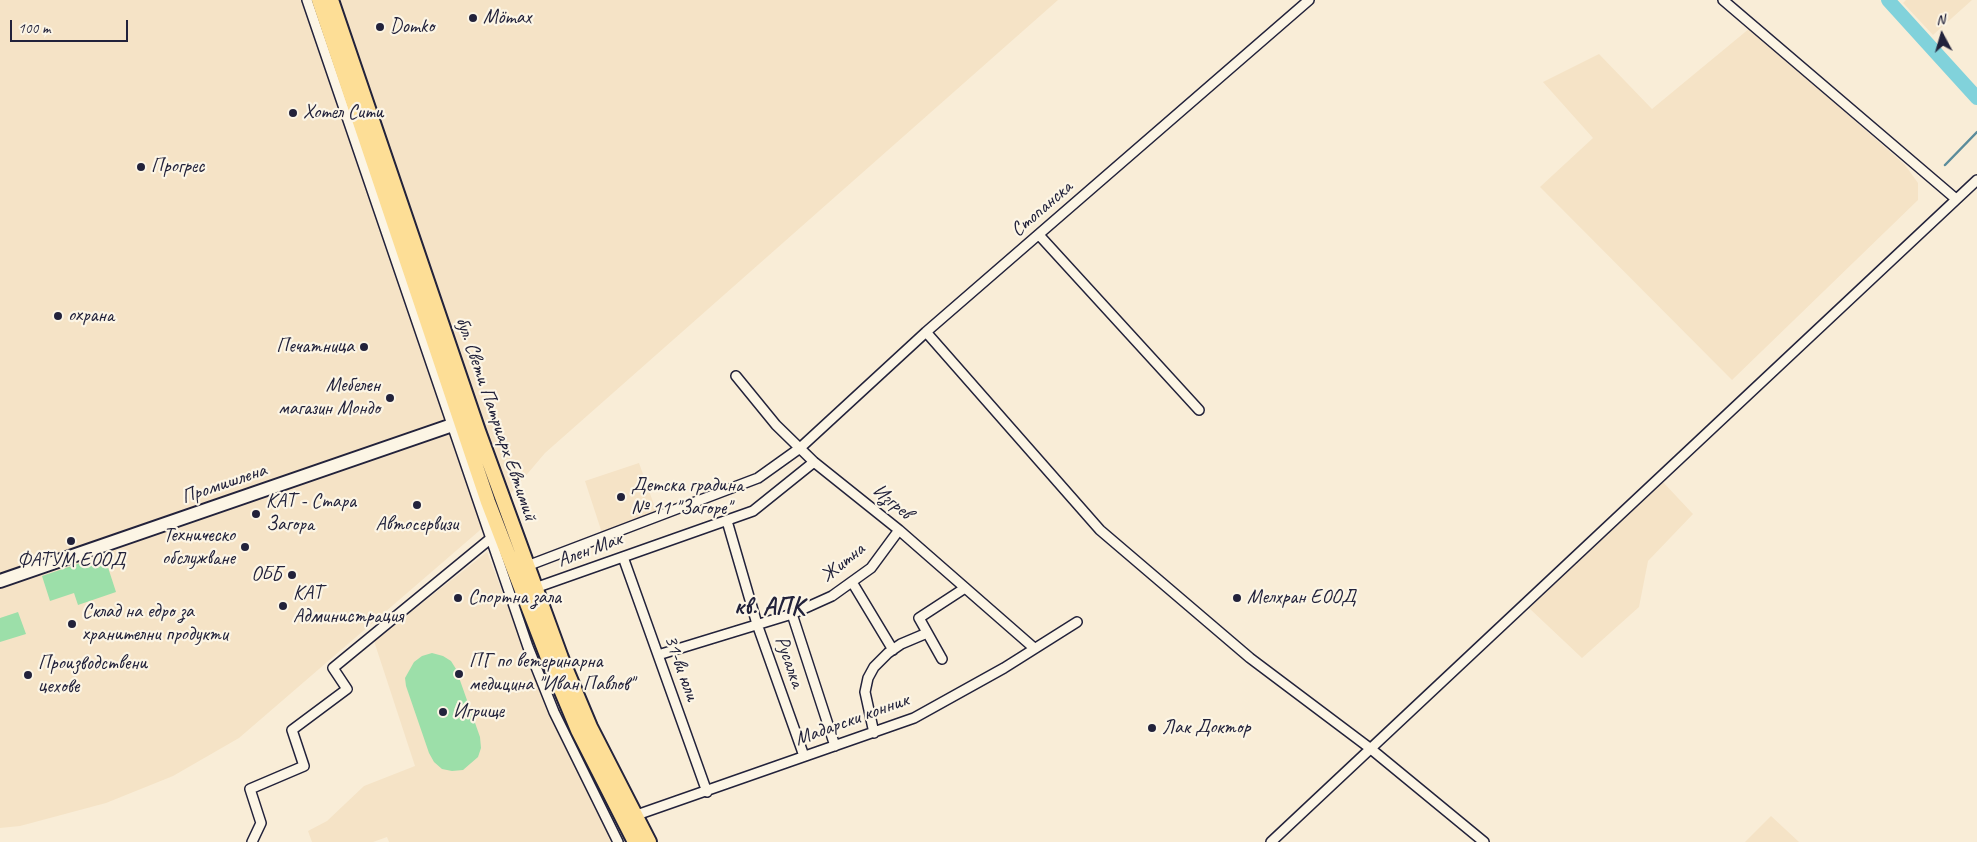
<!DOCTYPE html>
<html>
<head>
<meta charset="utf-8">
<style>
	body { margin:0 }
	#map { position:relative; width:1977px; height:842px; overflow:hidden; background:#f9edd7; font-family:Caveat,sans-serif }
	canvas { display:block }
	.north { position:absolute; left:1917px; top:10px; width:50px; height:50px; -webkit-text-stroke:4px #fcf5e5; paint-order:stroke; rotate:354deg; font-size:14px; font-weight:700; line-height:20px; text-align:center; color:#22223b }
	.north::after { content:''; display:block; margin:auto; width:18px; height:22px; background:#22223b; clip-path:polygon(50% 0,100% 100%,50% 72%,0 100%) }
	.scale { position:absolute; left:10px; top:20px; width:118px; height:22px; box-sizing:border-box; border:2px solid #22223b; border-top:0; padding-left:6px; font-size:15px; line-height:18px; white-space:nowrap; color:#22223b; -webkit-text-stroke:4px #fcf5e5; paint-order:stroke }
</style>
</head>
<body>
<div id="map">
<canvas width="1977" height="842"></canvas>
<div class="north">N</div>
<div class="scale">100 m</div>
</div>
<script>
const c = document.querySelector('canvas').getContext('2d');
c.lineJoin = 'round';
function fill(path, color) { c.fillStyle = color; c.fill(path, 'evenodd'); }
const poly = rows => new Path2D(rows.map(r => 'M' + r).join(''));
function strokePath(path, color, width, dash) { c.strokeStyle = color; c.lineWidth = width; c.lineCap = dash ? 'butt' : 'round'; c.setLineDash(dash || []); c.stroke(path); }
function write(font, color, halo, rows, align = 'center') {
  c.font = font + ' Caveat,sans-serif'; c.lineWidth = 4.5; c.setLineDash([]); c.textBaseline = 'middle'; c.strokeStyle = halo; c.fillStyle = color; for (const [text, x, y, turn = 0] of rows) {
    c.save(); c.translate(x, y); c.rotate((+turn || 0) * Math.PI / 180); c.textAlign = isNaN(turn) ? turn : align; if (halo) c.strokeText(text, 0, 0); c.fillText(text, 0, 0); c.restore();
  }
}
fill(poly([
	[0,0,1058,0,545,453,479,531,239,738,173,776,106,803,20,826,0,828],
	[1906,0,1972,0,1933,35,1903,3],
	[1750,28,1905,165,1918,183,1918,200,1732,380,1540,187,1593,138,1543,82,1599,54,1652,109],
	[639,463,657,513,602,533,585,481],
	[1662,481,1693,514,1648,561,1639,607,1582,658,1529,608],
	[487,552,547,708,612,842,389,842,387,837,373,842,312,842,308,831,327,821,364,786,415,766,374,641],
	[1771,816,1799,842,1745,842]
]), '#f5e3c6');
fill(poly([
	[104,555,116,592,78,605,74,593,50,601,42,576],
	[18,612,26,634,0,642,0,618],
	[432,653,443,656,451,661,456,669,480,737,481,748,478,757,463,770,452,771,442,769,434,762,429,753,406,686,405,678,414,662,422,656]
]), '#9cdfa9');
strokePath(poly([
	[1945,165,1977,132]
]), '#5b8c9b', 2.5);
strokePath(poly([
	[1888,0,1977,98]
]), '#81d2db', 14);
const minor = poly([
	[307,0,528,647,554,712,618,842],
	[1723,0,1956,199],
	[1039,235,1199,410],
	[926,332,1100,530,1250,658,1371,749,1484,842],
	[736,376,776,425,814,462,899,530,1034,648],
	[727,521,757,624,804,756],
	[623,557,707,792],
	[527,566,758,478,800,448,926,332,1309,0],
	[852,582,893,650],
	[535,588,753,511,814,462],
	[792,614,835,746],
	[658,655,792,614,832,596,871,568,899,530],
	[942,659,919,618,965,588],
	[874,733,865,692,868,678,874,667,888,653,901,644,927,633],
	[631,817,914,718,1004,668,1077,622],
	[252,842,261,823,250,789,304,766,292,730,347,689,333,668,490,539,493,536],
	[1271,842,1977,180]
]);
const secondary = poly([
	[0,581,461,422]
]);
const primary = poly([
	[319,0,488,502,550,663,578,730,635,842],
	[331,0,478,431,561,658,590,727,649,842]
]);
strokePath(minor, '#22223b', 12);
strokePath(secondary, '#22223b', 16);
strokePath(primary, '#22223b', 18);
strokePath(minor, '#fcf5e5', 9);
strokePath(secondary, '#fcf5e5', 12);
strokePath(primary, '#fdde96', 14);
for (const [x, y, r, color] of [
	[473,18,5,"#22223b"],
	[380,27,5,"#22223b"],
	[293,113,5,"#22223b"],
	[141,167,5,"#22223b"],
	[58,316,5,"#22223b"],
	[364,347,5,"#22223b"],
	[390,398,5,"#22223b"],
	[621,497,5,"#22223b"],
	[417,505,5,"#22223b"],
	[256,514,5,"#22223b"],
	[71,541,5,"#22223b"],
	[245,547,5,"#22223b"],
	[292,575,5,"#22223b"],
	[458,598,5,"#22223b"],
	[1237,598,5,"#22223b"],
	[283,606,5,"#22223b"],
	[72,624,5,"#22223b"],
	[459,674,5,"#22223b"],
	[28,675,5,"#22223b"],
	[443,712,5,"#22223b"],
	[1152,728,5,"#22223b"]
]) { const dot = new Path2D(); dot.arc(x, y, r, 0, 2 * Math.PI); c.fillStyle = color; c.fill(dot); strokePath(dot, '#fcf5e5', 2); }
write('20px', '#22223b', '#fcf5e5', [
	["Mömax",483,18],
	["Domko",390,27],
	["Хотел Сити",303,113],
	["Прогрес",151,167],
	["охрана",68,316],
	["Печатница",354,347,"right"],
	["Мебелен",380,386,"right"],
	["магазин Мондо",380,409,"right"],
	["Детска градина",631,486],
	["№ 11 \"Загоре\"",631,509],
	["КАТ - Стара",266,502],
	["Загора",266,525],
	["Автосервизи",417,525,"center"],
	["Техническо",235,536,"right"],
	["обслужване",235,559,"right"],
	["ФАТУМ ЕООД",71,561,"center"],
	["ОББ",282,575,"right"],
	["КАТ",293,594],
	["Администрация",293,617],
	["Спортна зала",468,598],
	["Мелхран ЕООД",1247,598],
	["Склад на едро за",82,612],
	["хранителни продукти",82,635],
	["ПГ по ветеринарна",469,662],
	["медицина \"Иван Павлов\"",469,685],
	["Производствени",38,664],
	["цехове",38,687],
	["Игрище",453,712],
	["Лак Доктор",1162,728]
], 'left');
write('20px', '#22223b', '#fcf5e5', [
	["Стопанска",1042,209,-41],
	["бул. Свети Патриарх Евтимий",496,419,71],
	["Промишлена",224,484,-19],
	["Изгрев",892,502,39],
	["Ален Мак",590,550,-20],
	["Житна",843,563,-39],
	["Русалка",789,662,71],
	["31-ви юли",681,668,70],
	["Мадарски конник",852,720,-20]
]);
write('bold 25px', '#22223b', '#fcf5e5', [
	["кв. АПК",769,607]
]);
</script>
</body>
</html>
